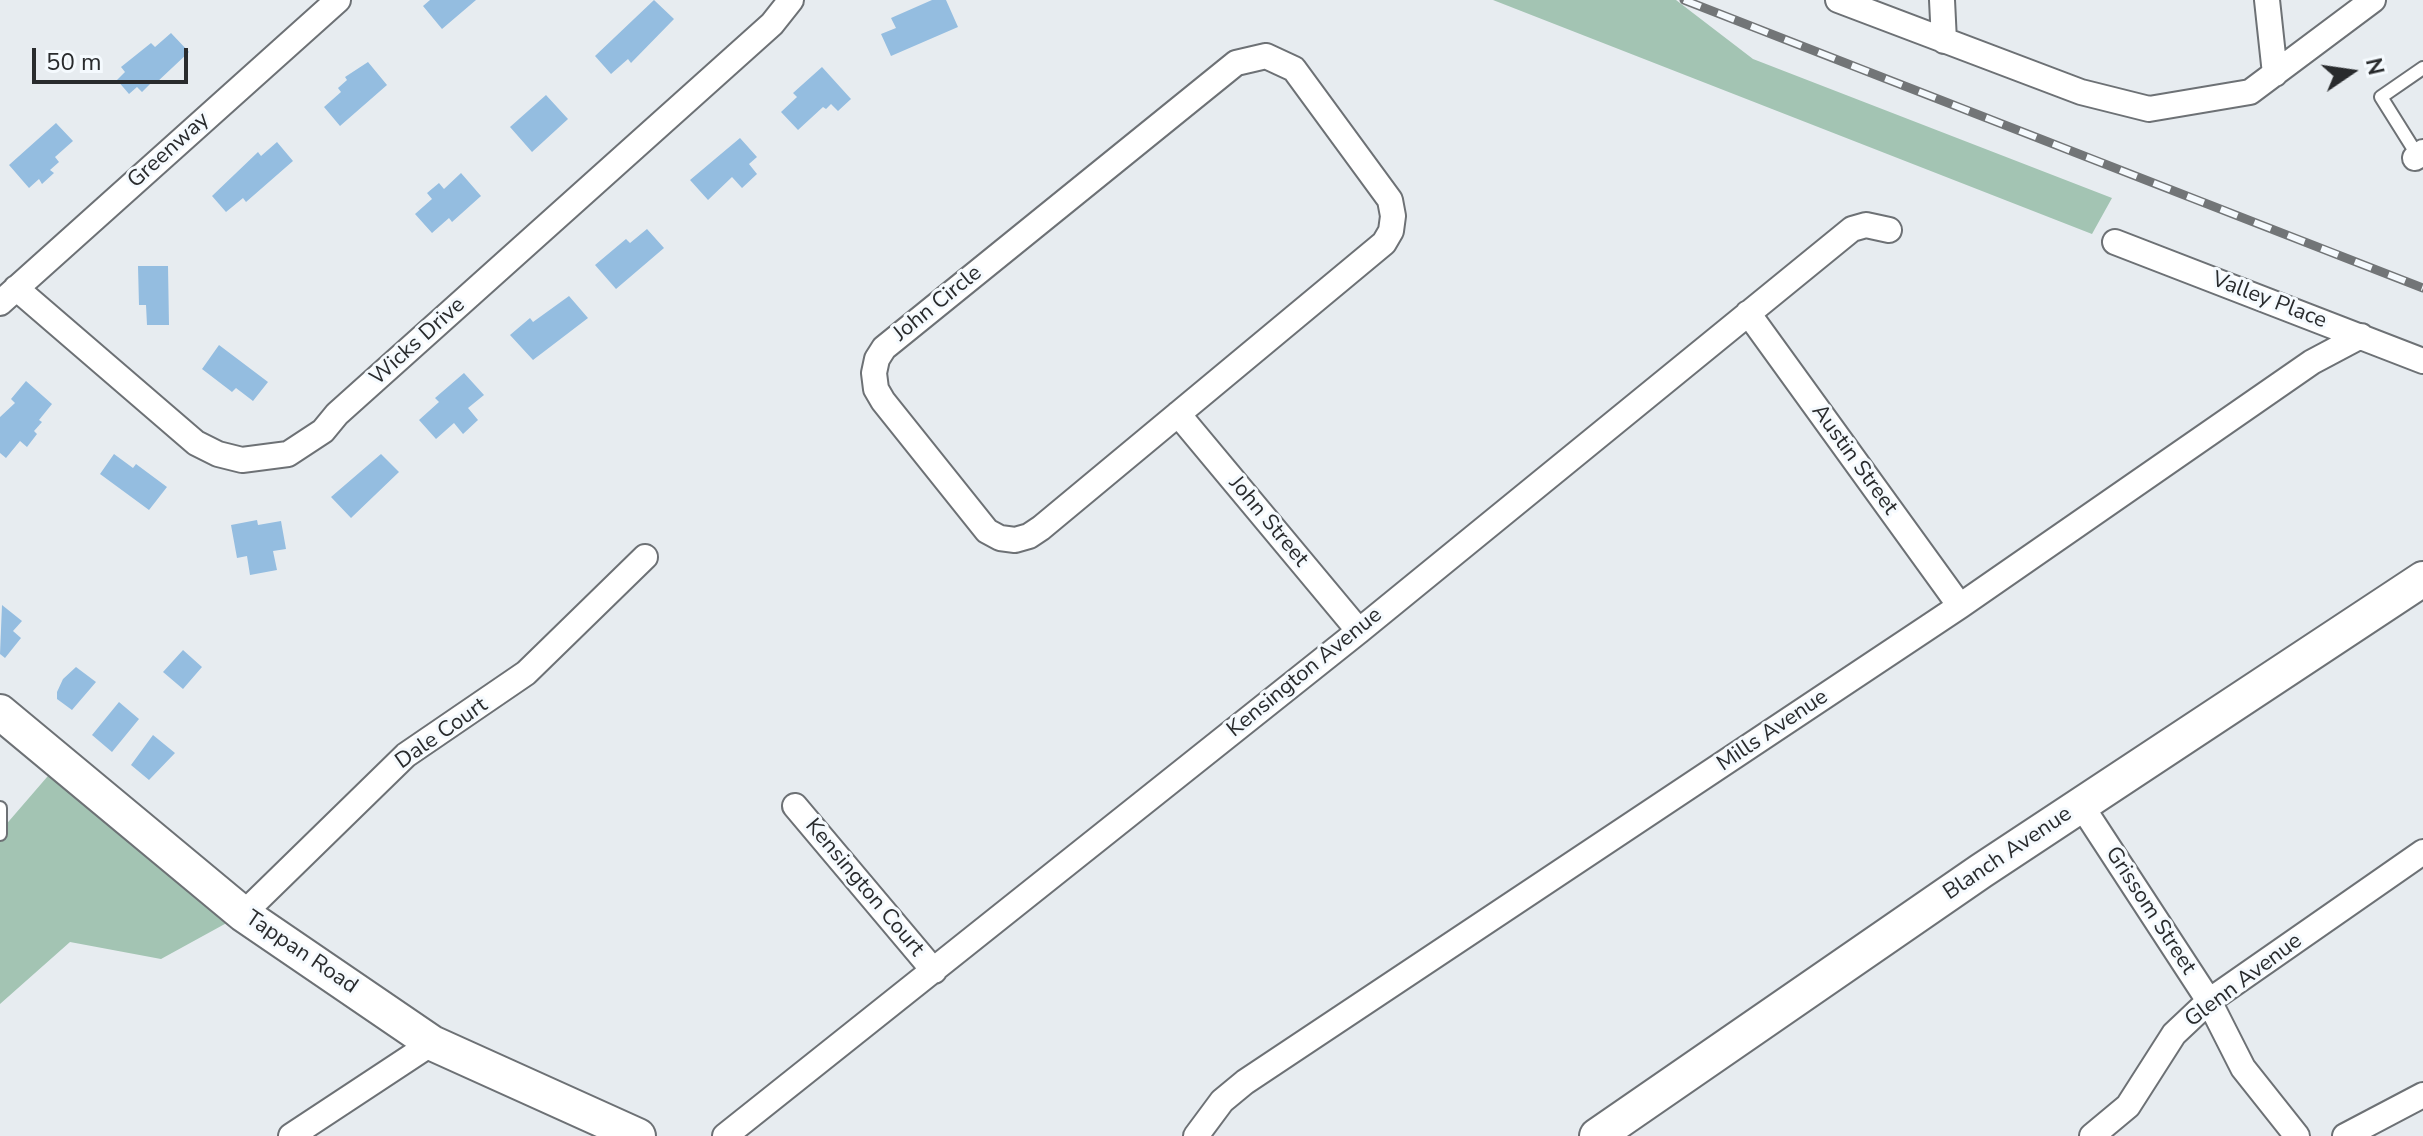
<!DOCTYPE html>
<html>
<head>
<meta charset="utf-8">
<style>
	body { margin:0 }
	#map { position:relative; width:2423px; height:1136px; overflow:hidden; background:#e7ecf0; font-family:"Nunito Sans",sans-serif }
	canvas { display:block }
	.north { position:absolute; left:2311px; top:32px; width:80px; height:80px; -webkit-text-stroke:6px #f5fafe; paint-order:stroke; rotate:77deg; font-size:22px; font-weight:700; line-height:32px; text-align:center; color:#292b2d }
	.north::after { content:''; display:block; margin:auto; width:28px; height:36px; background:#292b2d; clip-path:polygon(50% 0,100% 100%,50% 72%,0 100%) }
	.scale { position:absolute; left:32px; top:48px; width:156px; height:36px; box-sizing:border-box; border:4px solid #292b2d; border-top:0; padding-left:10px; font-size:24px; line-height:28px; white-space:nowrap; color:#292b2d; -webkit-text-stroke:6px #f5fafe; paint-order:stroke }
</style>
</head>
<body>
<div id="map">
<canvas width="2423" height="1136"></canvas>
<div class="north">N</div>
<div class="scale">50 m</div>
</div>
<script>
const c = document.querySelector('canvas').getContext('2d');
c.lineJoin = 'round';
function fill(path, color) { c.fillStyle = color; c.fill(path, 'evenodd'); }
const poly = rows => new Path2D(rows.map(r => 'M' + r).join(''));
function strokePath(path, color, width, dash) { c.strokeStyle = color; c.lineWidth = width; c.lineCap = dash ? 'butt' : 'round'; c.setLineDash(dash || []); c.stroke(path); }
function write(font, color, halo, rows, align = 'center') {
  c.font = font + ' "Nunito Sans",sans-serif'; c.lineWidth = 6; c.setLineDash([]); c.textBaseline = 'middle'; c.strokeStyle = halo; c.fillStyle = color; for (const [text, x, y, turn = 0] of rows) {
    c.save(); c.translate(x, y); c.rotate((+turn || 0) * Math.PI / 180); c.textAlign = isNaN(turn) ? turn : align; if (halo) c.strokeText(text, 0, 0); c.fillText(text, 0, 0); c.restore();
  }
}
fill(poly([
	[1493,0,1676,0,1753,59,2112,198,2092,234],
	[60,762,243,914,161,959,70,942,0,1004,0,826,3,828]
]), '#a3c4b3');
fill(poly([
	[430,0,476,0,442,29,423,6],
	[654,0,674,19,631,63,628,59,611,74,595,56],
	[932,0,946,0,958,27,891,56,881,34,896,28,891,18],
	[171,33,189,52,156,83,154,80,142,92,137,87,129,94,117,80,125,72,121,67,151,43,155,47],
	[368,62,387,85,340,126,324,107,341,92,338,88,347,80,345,77],
	[822,67,851,99,838,111,831,104,826,109,823,107,798,130,781,112,797,97,793,93],
	[546,95,568,119,532,152,510,127],
	[56,123,73,141,55,157,59,162,50,170,54,173,42,184,39,179,29,188,9,165],
	[740,138,757,157,749,164,757,174,742,188,732,177,708,200,690,180],
	[277,142,293,161,246,202,243,198,226,212,212,196,258,152,261,156],
	[461,173,481,196,452,222,449,218,432,233,415,214,432,199,427,193,439,183,444,189],
	[647,229,664,248,616,289,595,265,626,239,630,243],
	[138,266,168,266,169,325,147,325,146,305,139,305],
	[569,296,588,318,533,360,510,335,530,318,533,322],
	[219,345,268,382,253,401,236,388,232,392,202,369],
	[464,373,484,395,468,408,478,420,463,434,454,423,436,439,419,420,439,402,435,398],
	[26,381,52,404,39,420,42,422,34,431,37,434,27,447,20,441,6,458,0,453,0,417,15,403,11,399],
	[114,454,133,468,136,464,167,487,149,510,100,474],
	[381,454,399,472,351,518,331,497],
	[257,520,258,525,281,521,286,549,273,551,277,570,250,575,247,556,237,558,231,525],
	[2,605,22,621,13,631,21,638,5,658,0,654],
	[183,650,202,667,183,689,163,672],
	[76,667,96,682,72,710,57,699,57,692,63,679],
	[119,702,139,719,112,752,92,735],
	[153,735,175,753,149,780,131,765]
]), '#94bde0');
const lane = poly([
	[2418,156,2381,97,2423,68],
	[0,808,0,834]
]);
const street = poly([
	[1838,0,2081,92,2149,109,2250,92,2373,0],
	[1942,0,1944,41],
	[2267,0,2275,74],
	[1266,56,1294,69,1390,200,1393,216,1391,231,1384,243,1041,528,1029,536,1015,540,1000,538,987,531,883,401,876,389,874,373,877,359,884,348,1236,63,1266,56],
	[2415,158,2423,152],
	[2115,242,2423,361],
	[16,288,196,443,218,454,242,460,288,454,323,431,337,414,772,24,791,0],
	[0,303,338,0],
	[1748,313,1960,606],
	[1178,414,1359,631],
	[2081,805,2209,1001,2243,1068,2297,1136],
	[795,806,934,971],
	[243,914,406,755,526,673,645,557],
	[291,1136,432,1043],
	[725,1136,1359,631,1852,229,1866,225,1889,230],
	[1196,1136,1222,1101,1245,1082,1960,606,2312,362,2361,336],
	[2092,1136,2128,1106,2174,1034,2209,1001,2423,852],
	[2345,1136,2423,1095]
]);
const secondary = poly([
	[0,712,243,914,432,1043,638,1136],
	[1597,1136,1981,871,2423,579]
]);
strokePath(lane, '#6d7175', 16);
strokePath(street, '#6d7175', 28);
strokePath(secondary, '#6d7175', 38);
strokePath(lane, '#fff', 12);
strokePath(street, '#fff', 24);
strokePath(secondary, '#fff', 34);
const rail = poly([
	[1684,0,2423,288]
]);
strokePath(rail, '#727577', 9);
strokePath(rail, '#f5fafe', 6, [18]);
write('22px', '#292b2d', '#f5fafe', [
	["Greenway",169,151,-42],
	["Valley Place",2269,301,21],
	["John Circle",938,304,-39],
	["Wicks Drive",418,342,-42],
	["Austin Street",1854,460,54],
	["John Street",1268,522,50],
	["Kensington Avenue",1305,673,-39],
	["Mills Avenue",1773,731,-34],
	["Dale Court",442,734,-35],
	["Blanch Avenue",2008,854,-34],
	["Kensington Court",864,888,50],
	["Grissom Street",2150,911,57],
	["Tappan Road",301,953,34],
	["Glenn Avenue",2244,981,-37]
]);
</script>
</body>
</html>
